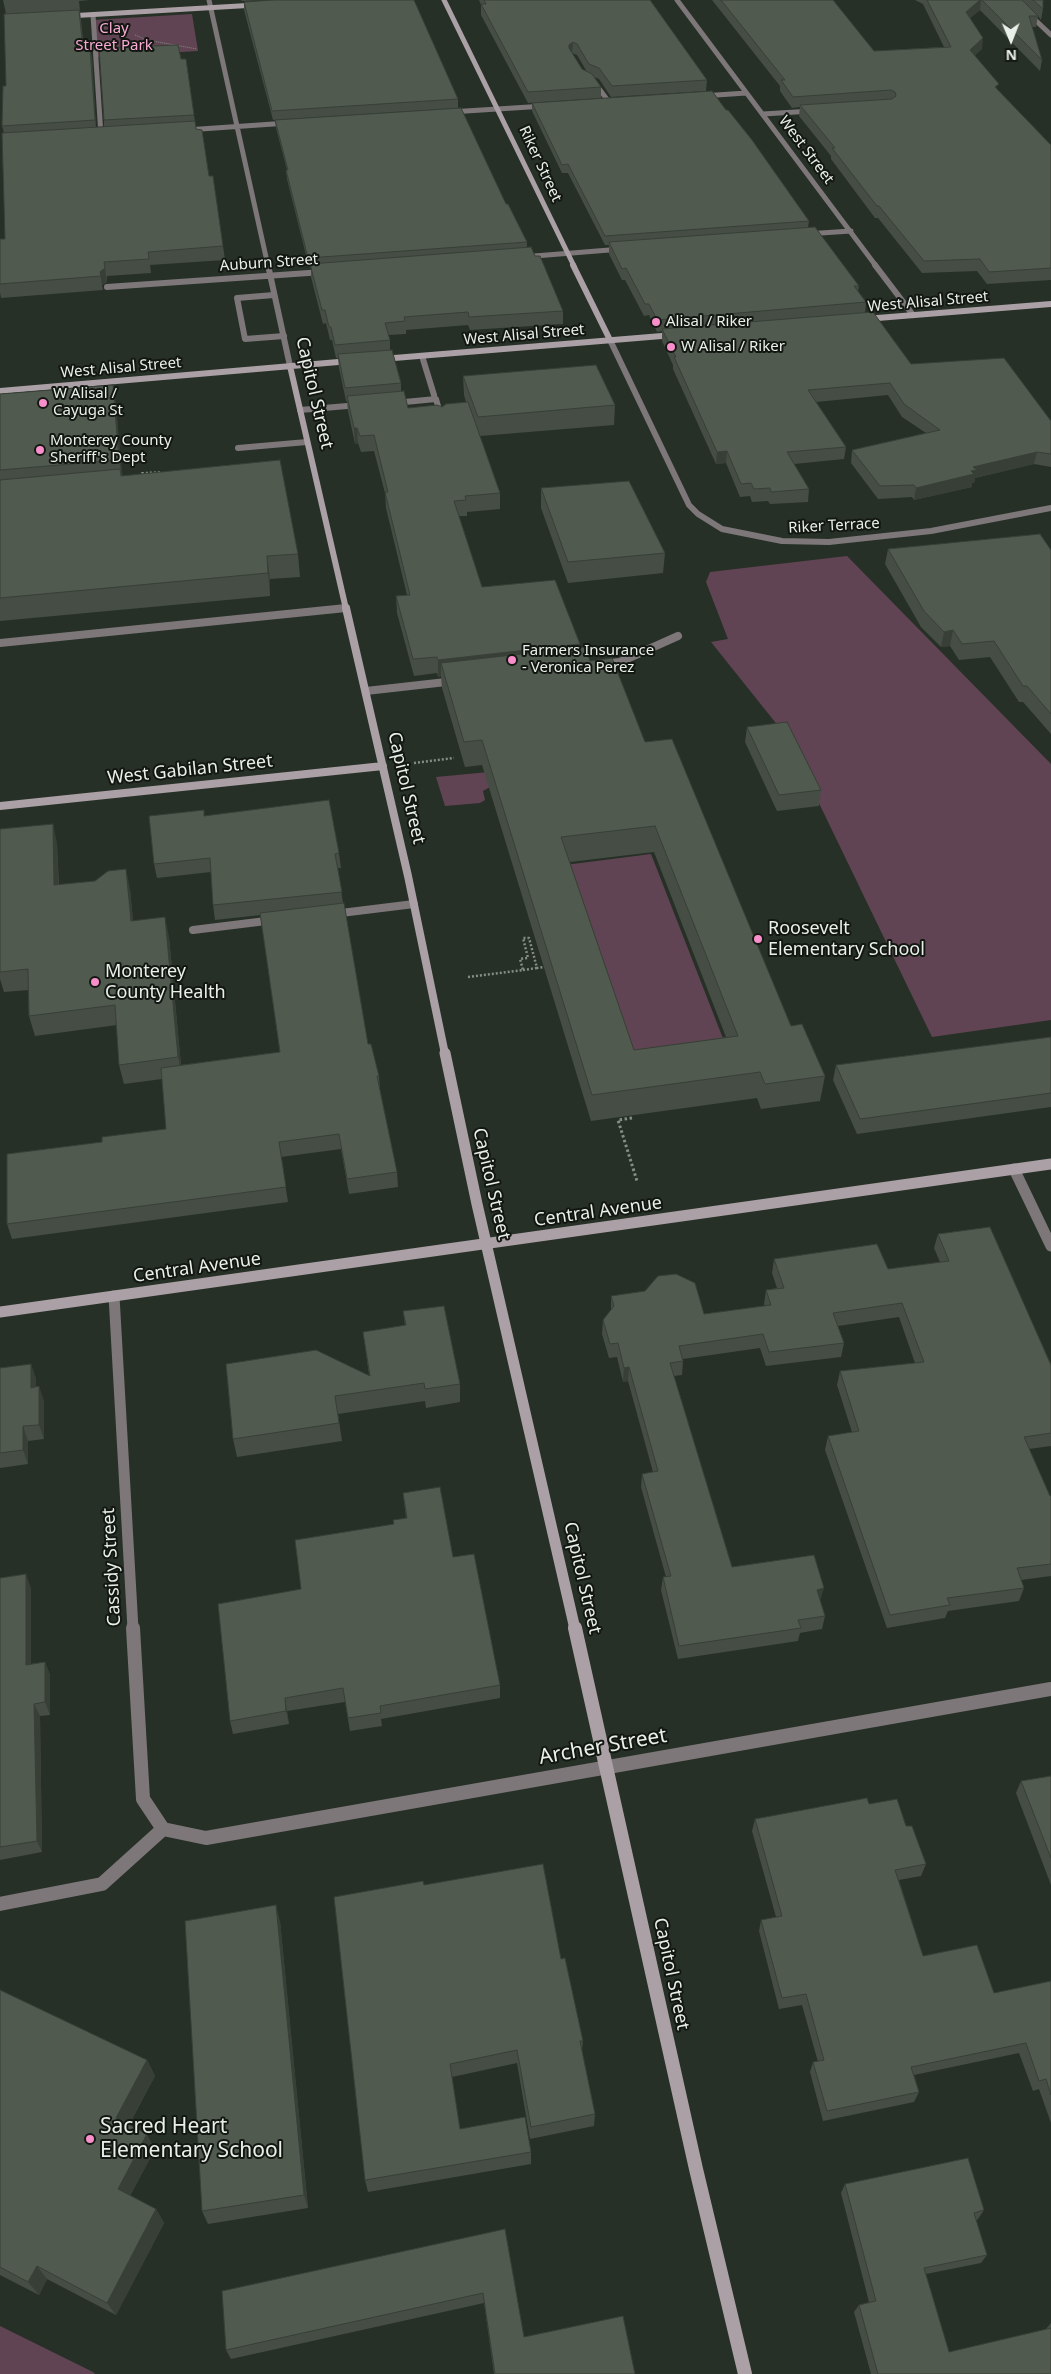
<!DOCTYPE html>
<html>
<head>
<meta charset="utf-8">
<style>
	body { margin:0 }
	#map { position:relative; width:1051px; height:2374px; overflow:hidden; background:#273027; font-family:"Noto Sans",sans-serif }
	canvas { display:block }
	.north { position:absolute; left:986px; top:15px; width:50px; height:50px; -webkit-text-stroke:4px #131712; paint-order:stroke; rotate:179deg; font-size:14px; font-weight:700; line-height:20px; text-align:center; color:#e9efe9 }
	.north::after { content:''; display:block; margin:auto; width:18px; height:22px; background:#e9efe9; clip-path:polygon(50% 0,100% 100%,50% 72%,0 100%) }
</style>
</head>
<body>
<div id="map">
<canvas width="1051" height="2374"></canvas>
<div class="north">N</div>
</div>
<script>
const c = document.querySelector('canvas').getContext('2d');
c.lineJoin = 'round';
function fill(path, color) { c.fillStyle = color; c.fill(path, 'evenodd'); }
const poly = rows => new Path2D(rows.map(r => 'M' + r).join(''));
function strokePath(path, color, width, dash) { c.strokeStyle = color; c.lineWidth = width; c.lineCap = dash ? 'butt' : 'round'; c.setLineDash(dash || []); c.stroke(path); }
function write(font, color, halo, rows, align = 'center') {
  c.font = font + ' "Noto Sans",sans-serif'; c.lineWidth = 4; c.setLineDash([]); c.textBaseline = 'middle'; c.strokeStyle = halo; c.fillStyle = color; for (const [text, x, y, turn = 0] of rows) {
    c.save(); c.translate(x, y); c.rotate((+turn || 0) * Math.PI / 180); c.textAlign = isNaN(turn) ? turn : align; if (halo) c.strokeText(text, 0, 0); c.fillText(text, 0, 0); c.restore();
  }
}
fill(poly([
	[192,14,198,51,96,57,93,20],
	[847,556,1051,764,1051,1020,932,1037,787,737,711,642,728,639,706,582,710,572],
	[489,772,490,787,483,791,485,800,480,803,445,806,436,777],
	[651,854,731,1059,635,1072,565,865],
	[0,2326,93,2372,95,2374,0,2374]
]), '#614453');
strokePath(poly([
	[135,35,147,40,197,49]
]), '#858d85', 1, [1, 1]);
strokePath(poly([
	[143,477,142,473,161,472]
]), '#858d85', 2, [2, 2]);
strokePath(poly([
	[414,763,454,758],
	[523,970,537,968],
	[468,977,523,970,520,959,528,958,523,938,529,938,537,968,544,967]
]), '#858d85', 2.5, [2, 2]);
strokePath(poly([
	[632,1118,618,1120,637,1181]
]), '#858d85', 3, [2.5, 2.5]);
strokePath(poly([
	[93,15,101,135],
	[594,82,609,102],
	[763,114,812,111]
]), '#7d777a', 5);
strokePath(poly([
	[274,295,237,298,245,339,284,336],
	[422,356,434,395],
	[394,403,436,399,441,417],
	[300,410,359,405],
	[238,448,307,442],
	[334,609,346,608]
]), '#7d777a', 6);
strokePath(poly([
	[0,643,346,608],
	[601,664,620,662,678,636],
	[366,691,455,681],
	[333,914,414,904],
	[193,930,274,920]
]), '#7d777a', 8);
strokePath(poly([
	[0,1904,102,1884,163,1829]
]), '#7d777a', 14);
strokePath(poly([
	[209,0,268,266],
	[677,0,876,266],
	[1014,0,1051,35],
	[702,96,746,93],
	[450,112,545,106],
	[186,130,288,123],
	[806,234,851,231],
	[522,257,622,249]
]), '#7d777a', 5);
strokePath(poly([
	[268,265,290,366],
	[875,265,913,315],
	[107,287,323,272],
	[610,340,689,505,698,514,722,529,782,541,829,542,931,531,1051,508]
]), '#7d777a', 6);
strokePath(poly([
	[1014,1169,1051,1246],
	[114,1296,133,1629]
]), '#7d777a', 11);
strokePath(poly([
	[133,1628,143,1799,163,1829,206,1838,1051,1689]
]), '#7d777a', 14);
strokePath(poly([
	[444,0,574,266],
	[68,16,256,5]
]), '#aba0a6', 5);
strokePath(poly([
	[573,265,610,340],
	[865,319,1051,304],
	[382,359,674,335],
	[290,366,346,609],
	[0,391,350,361]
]), '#aba0a6', 6);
strokePath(poly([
	[346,608,408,876,445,1054],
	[0,806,383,766]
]), '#aba0a6', 8);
strokePath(poly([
	[445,1053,477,1204,575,1629],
	[0,1312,1051,1164]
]), '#aba0a6', 11);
strokePath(poly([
	[575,1628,696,2169,745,2374]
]), '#aba0a6', 14);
fill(poly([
	[3,0,90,0,79,1,80,11,84,49,90,48,92,59,96,127,104,127,104,120,181,59,186,59,196,129,209,176,223,246,225,260,150,265,151,273,107,276,107,282,102,285,103,290,1,298,0,292,0,239,5,239,4,133,2,126,6,86,6,14],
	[241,0,265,0,242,1],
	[479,0,650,0,707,80,706,91,611,97,599,79,594,77,601,87,601,98,528,103,481,15,481,5],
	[572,53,577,55,587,72,582,69],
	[712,0,833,0,874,51,944,47,923,4,915,0,1043,0,1043,9,1041,20,1038,16,1036,27,1032,27,1042,60,1040,71,980,10,970,18,982,49,975,55,998,90,1051,145,1051,280,987,284,977,271,922,273,878,218,875,218,831,159,831,156,799,116,800,107,792,108,780,91,780,86],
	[244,2,458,99,458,108,273,120,244,10],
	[532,103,726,110,809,221,808,227,859,286,858,291,866,302,865,313,911,364,1051,421,1051,467,1034,464,975,478,974,483,972,483,972,487,914,500,912,497,878,499,851,463,852,450,926,433,902,417,888,395,816,402,846,447,844,459,794,464,809,489,808,502,770,504,768,501,752,502,750,496,740,497,726,463,716,464,673,369,673,365,662,341,662,331,657,332,649,315,644,316,625,280,622,280,609,254,609,245,605,245,568,173,562,173,532,111],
	[275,120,506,204,527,242,527,247,563,311,563,324,470,330,468,325,406,330,406,334,388,335,390,340,390,350,401,383,401,391,408,408,442,407,466,402,464,395,463,376,615,405,614,425,480,436,500,493,500,509,467,512,467,516,459,516,482,587,580,648,590,661,645,742,791,1026,825,1076,820,1101,761,1109,757,1098,591,1121,482,765,465,767,442,688,441,676,438,677,437,673,414,676,397,613,396,596,407,595,386,508,385,493,374,451,361,452,358,443,355,444,348,411,347,401,346,401,339,368,338,358,336,358,332,340,330,340,326,323,323,324,311,277,311,267,309,267,287,179,286,170,287,170,276,128],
	[654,852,726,1037,634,1050,570,862],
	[113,385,116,406,122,476,298,554,300,577,270,579,270,596,0,621,0,394],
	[541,488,665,553,663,573,568,583,541,508],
	[888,549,1051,550,1051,734,1023,702,1019,702,990,657,959,660,950,646,941,647,921,627,885,564],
	[747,727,821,790,819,806,777,811,745,742],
	[205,816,339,853,341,868,338,868,343,903,368,1044,379,1076,380,1090,397,1172,398,1187,349,1194,341,1149,281,1157,288,1202,12,1239,7,1224,102,1142,166,1129,162,1079,124,1084,119,1065,117,1025,35,1036,29,1016,29,990,4,992,0,979,0,829,57,843,59,885,130,889,133,921,169,937,181,1065,280,1052,261,915,215,920,213,905,211,872,157,878,154,864],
	[1051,1037,1051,1107,857,1134,833,1080,836,1065],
	[938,1234,1051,1365,1051,1446,1029,1449,1050,1496,1051,1496,1051,1576,1021,1580,1024,1588,1019,1601,948,1611,945,1618,887,1628,825,1450,828,1436,852,1432,837,1385,840,1371,915,1363,899,1317,838,1326,844,1343,841,1357,766,1366,760,1348,683,1359,683,1361,682,1375,674,1376,732,1567,820,1601,825,1616,822,1629,800,1633,798,1641,678,1659,661,1590,663,1577,666,1577,641,1487,642,1474,653,1472,628,1381,623,1382,617,1357,609,1358,602,1334,603,1320,611,1310,611,1296,704,1314,765,1306,764,1304,766,1290,777,1288,772,1273,774,1259,888,1269,940,1262,934,1248],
	[403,1311,460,1384,460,1402,426,1408,425,1401,338,1414,342,1441,237,1457,233,1439,369,1375,363,1332,405,1326],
	[0,1368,36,1378,36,1387,44,1401,44,1439,28,1441,28,1464,0,1468],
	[403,1493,453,1557,500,1685,500,1698,381,1719,382,1726,350,1731,345,1702,287,1711,289,1724,233,1734,230,1721,301,1589,393,1524,406,1518],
	[0,1578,31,1588,31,1664,45,1662,50,1675,50,1715,40,1716,42,1852,0,1860],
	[1051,1776,1051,1885,1016,1793,1021,1781],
	[869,1804,906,1826,926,1864,921,1876,899,1880,923,1956,994,1993,1051,1981,1051,2123,1039,2089,1033,2091,1019,2053,914,2075,919,2092,914,2102,823,2121,810,2072,813,2062,818,2062,802,2005,779,2009,759,1931,761,1920,776,1917,752,1831,755,1819],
	[424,1885,561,1959,583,2041,582,2051,595,2114,594,2126,530,2139,517,2063,452,2077,460,2129,531,2152,531,2164,368,2192,365,2180],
	[280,1921,308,2208,208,2224,202,2211],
	[0,1990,147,2060,155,2076,129,2125,155,2149,130,2196,156,2209,164,2223,116,2315,47,2279,39,2295,0,2275],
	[845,2184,984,2210,978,2219,976,2220,987,2255,981,2263,926,2274,949,2352,1045,2330,1051,2323,1051,2374,871,2374,854,2312,859,2305,869,2302,841,2193],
	[505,2229,524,2337,635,2374,494,2374,484,2303,231,2359,226,2350]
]), '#454d44');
fill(poly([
	[980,0,981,0,980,10,964,22,966,12],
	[983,38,982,49,968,61,970,50],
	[573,42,572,53,569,55,569,45],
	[90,48,92,59,96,131,95,120],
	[104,262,107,282,102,285,100,272],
	[113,385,116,406,123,482,119,460],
	[354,428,357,428,358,443,355,444],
	[727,451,726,463,716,464,717,452],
	[1037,452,1034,464,975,478,974,483,972,483,972,487,914,500,916,488,973,467],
	[267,556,270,579,270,596,268,573],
	[953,630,950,646,941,647,944,632],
	[580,644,580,661,441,663,441,676,438,677,438,660],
	[53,824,57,843,59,905,54,885],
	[126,869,130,889,135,941,131,921],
	[165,917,169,937,182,1077,178,1057],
	[31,1364,36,1378,36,1402,31,1388],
	[629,1367,628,1381,623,1382,624,1368],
	[39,1386,44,1401,44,1439,39,1425],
	[23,1426,28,1441,28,1464,23,1450],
	[26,1574,31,1588,31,1678,26,1665],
	[824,1588,820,1601,817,1590],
	[45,1662,50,1675,50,1715,45,1702],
	[285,1698,289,1724,286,1711],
	[34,1704,40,1716,42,1852,37,1841],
	[276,1905,280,1921,308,2208,304,2195],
	[147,2060,155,2076,124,2133,116,2118],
	[147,2134,155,2149,126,2203,118,2189],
	[156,2209,164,2223,116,2315,107,2303],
	[37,2266,47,2279,39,2295,28,2282]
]), '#383f37');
const building = poly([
	[273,0,414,0,458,99,272,111,244,2,273,0],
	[484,0,650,0,707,80,612,86,599,68,589,64,577,44,573,42,569,45,569,48,582,69,592,74,601,87,528,92,481,4,486,4,484,0],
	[721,0,833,0,874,51,951,47,927,0,980,0,966,12,983,38,970,50,999,84,995,87,1051,145,1051,268,989,272,980,259,924,261,879,206,877,206,832,148,835,148,800,105,892,99,896,96,895,92,891,90,793,97,781,80,785,80,721,0],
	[982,0,1022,0,1038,16,1029,16,1042,60,982,0],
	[1033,0,1043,0,1043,9,1033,0],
	[79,10,83,49,90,48,95,120,2,126,3,86,6,86,4,14,79,10],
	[178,45,181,59,186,59,194,115,104,120,99,48,178,45],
	[712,91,726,110,728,110,752,140,809,221,605,236,568,164,562,165,532,103,712,91],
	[461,108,506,204,508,204,527,242,308,258,286,170,288,170,275,120,461,108],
	[195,121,196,129,202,130,209,176,213,176,223,246,148,252,149,259,104,262,105,268,100,272,101,276,0,284,0,239,5,239,2,133,195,121],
	[815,227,859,286,854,286,866,302,657,320,649,304,645,304,626,268,622,269,609,242,815,227],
	[531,247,535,256,540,256,563,311,469,317,468,312,404,317,405,321,385,323,390,340,335,345,331,327,329,327,325,310,322,310,310,264,531,247],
	[873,312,911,364,1004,358,1051,421,1051,454,1037,452,973,467,977,470,971,471,974,474,916,488,914,485,880,486,852,450,940,430,904,404,890,383,808,390,846,447,787,452,809,489,771,492,770,488,754,489,751,483,741,484,727,451,717,452,674,357,676,357,662,329,873,312],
	[392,350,401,383,345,388,338,354,392,350],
	[596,365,615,405,478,417,463,376,596,365],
	[113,385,119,460,0,470,0,394,113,385],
	[404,391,408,408,437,405,442,407,446,404,468,402,500,493,465,496,466,500,454,501,482,587,555,580,580,644,438,660,437,657,413,659,396,596,410,595,385,492,388,492,374,435,360,436,357,428,354,428,347,396,404,391],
	[280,460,298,554,267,556,268,573,0,598,0,480,120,469,121,476,280,460],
	[629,481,665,553,568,562,541,488,629,481],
	[1040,534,1051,550,1051,714,1027,686,1023,686,994,641,962,644,953,630,944,632,924,611,888,549,1040,534],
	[585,647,590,661,612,658,645,742,672,739,791,1026,802,1024,825,1076,765,1084,760,1072,592,1095,482,740,464,742,441,663,585,647],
	[655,826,738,1036,634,1050,561,837,655,826],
	[787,722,821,790,779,795,747,727,787,722],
	[329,800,339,853,335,854,342,892,213,905,210,858,154,864,149,816,204,810,204,816,329,800],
	[53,824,54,885,95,881,108,871,126,869,131,921,165,917,178,1057,119,1065,115,1005,29,1016,28,969,0,972,0,829,53,824],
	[344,903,368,1044,371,1044,379,1076,377,1076,397,1172,347,1179,339,1134,279,1142,286,1187,7,1224,7,1154,102,1142,102,1137,166,1129,161,1068,280,1052,260,913,344,903],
	[1051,1037,1051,1093,860,1119,836,1065,1051,1037],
	[990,1227,1051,1365,1051,1433,1024,1437,1050,1496,1051,1496,1051,1564,1017,1568,1024,1588,947,1598,950,1605,890,1615,828,1436,859,1431,840,1371,924,1362,902,1303,833,1313,844,1343,769,1352,763,1334,679,1346,683,1361,670,1363,732,1567,814,1555,824,1588,817,1590,825,1616,798,1620,801,1628,679,1646,663,1577,671,1576,642,1474,658,1471,629,1367,624,1368,618,1343,610,1344,603,1320,614,1306,611,1296,645,1291,658,1276,676,1274,695,1283,704,1314,771,1305,766,1290,784,1288,774,1259,877,1244,888,1269,949,1261,938,1234,990,1227],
	[444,1306,460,1384,425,1389,424,1383,335,1396,339,1423,233,1439,226,1364,316,1350,370,1376,363,1332,406,1325,403,1311,444,1306],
	[31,1364,31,1388,39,1386,39,1425,23,1426,23,1450,0,1453,0,1368,31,1364],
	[440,1487,453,1557,474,1554,500,1685,380,1706,381,1713,348,1718,343,1688,285,1698,286,1711,230,1721,218,1604,301,1589,295,1540,394,1524,393,1520,407,1518,403,1493,440,1487],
	[26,1574,26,1665,45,1662,45,1702,34,1704,37,1841,0,1847,0,1578,26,1574],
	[1051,1776,1051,1858,1021,1781,1051,1776],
	[867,1798,869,1804,897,1799,906,1826,912,1826,926,1864,895,1870,923,1956,977,1945,994,1993,1051,1981,1051,2095,1046,2079,1039,2081,1026,2043,911,2067,919,2092,827,2111,813,2062,824,2060,806,1994,782,1998,761,1920,782,1916,755,1819,867,1798],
	[543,1864,561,1959,565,1958,583,2041,580,2041,595,2114,531,2127,517,2050,450,2064,460,2129,525,2117,531,2152,365,2180,334,1897,423,1881,424,1885,543,1864],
	[276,1905,304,2195,202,2211,185,1921,276,1905],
	[0,1990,147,2060,116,2118,147,2134,118,2189,156,2209,107,2303,37,2266,28,2282,0,2267,0,1990],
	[968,2158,984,2210,974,2213,987,2255,924,2268,949,2352,1051,2328,1051,2374,878,2374,859,2305,876,2301,845,2184,968,2158],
	[505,2229,524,2337,623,2316,635,2374,495,2374,483,2293,226,2350,222,2291,505,2229]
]);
fill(building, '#505a4f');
strokePath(building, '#383f37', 1);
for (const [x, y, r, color] of [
	[656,322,5,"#f98fca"],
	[671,347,5,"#f98fca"],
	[43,403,5,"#f98fca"],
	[40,450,5,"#f98fca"],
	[512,660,5,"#f98fca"],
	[758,939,5,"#f98fca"],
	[95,982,5,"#f98fca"],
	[90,2139,5,"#f98fca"]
]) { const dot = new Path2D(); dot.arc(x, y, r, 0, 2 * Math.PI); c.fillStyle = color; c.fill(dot); strokePath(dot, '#131712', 2); }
write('15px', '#f9aad4', '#131712', [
	["Clay",114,29],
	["Street Park",114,46]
]);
write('15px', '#e9efe9', '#131712', [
	["West Street",806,150,53],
	["Riker Street",540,164,65],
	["Auburn Street",269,263,-4],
	["West Alisal Street",928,302,-5],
	["West Alisal Street",524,335,-5],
	["West Alisal Street",121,368,-5],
	["Riker Terrace",834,526,-3]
]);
write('15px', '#e9efe9', '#131712', [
	["Alisal / Riker",666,322],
	["W Alisal / Riker",681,347],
	["W Alisal /",53,394],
	["Cayuga St",53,411],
	["Monterey County",50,441],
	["Sheriff's Dept",50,458],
	["Farmers Insurance",522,651],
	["- Veronica Perez",522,668]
], 'left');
write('18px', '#e9efe9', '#131712', [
	["Capitol Street",314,393,77],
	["West Gabilan Street",190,770,-6],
	["Capitol Street",406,788,77],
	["Capitol Street",491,1184,77],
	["Central Avenue",598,1212,-8],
	["Central Avenue",197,1268,-8],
	["Cassidy Street",112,1567,-93],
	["Capitol Street",582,1578,77],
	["Capitol Street",671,1974,78]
]);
write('18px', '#e9efe9', '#131712', [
	["Roosevelt",768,929],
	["Elementary School",768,950],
	["Monterey",105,972],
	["County Health",105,993]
], 'left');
write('21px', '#e9efe9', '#131712', [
	["Archer Street",603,1747,-10]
]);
write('21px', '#e9efe9', '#131712', [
	["Sacred Heart",100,2127],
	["Elementary School",100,2151]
], 'left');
</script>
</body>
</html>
